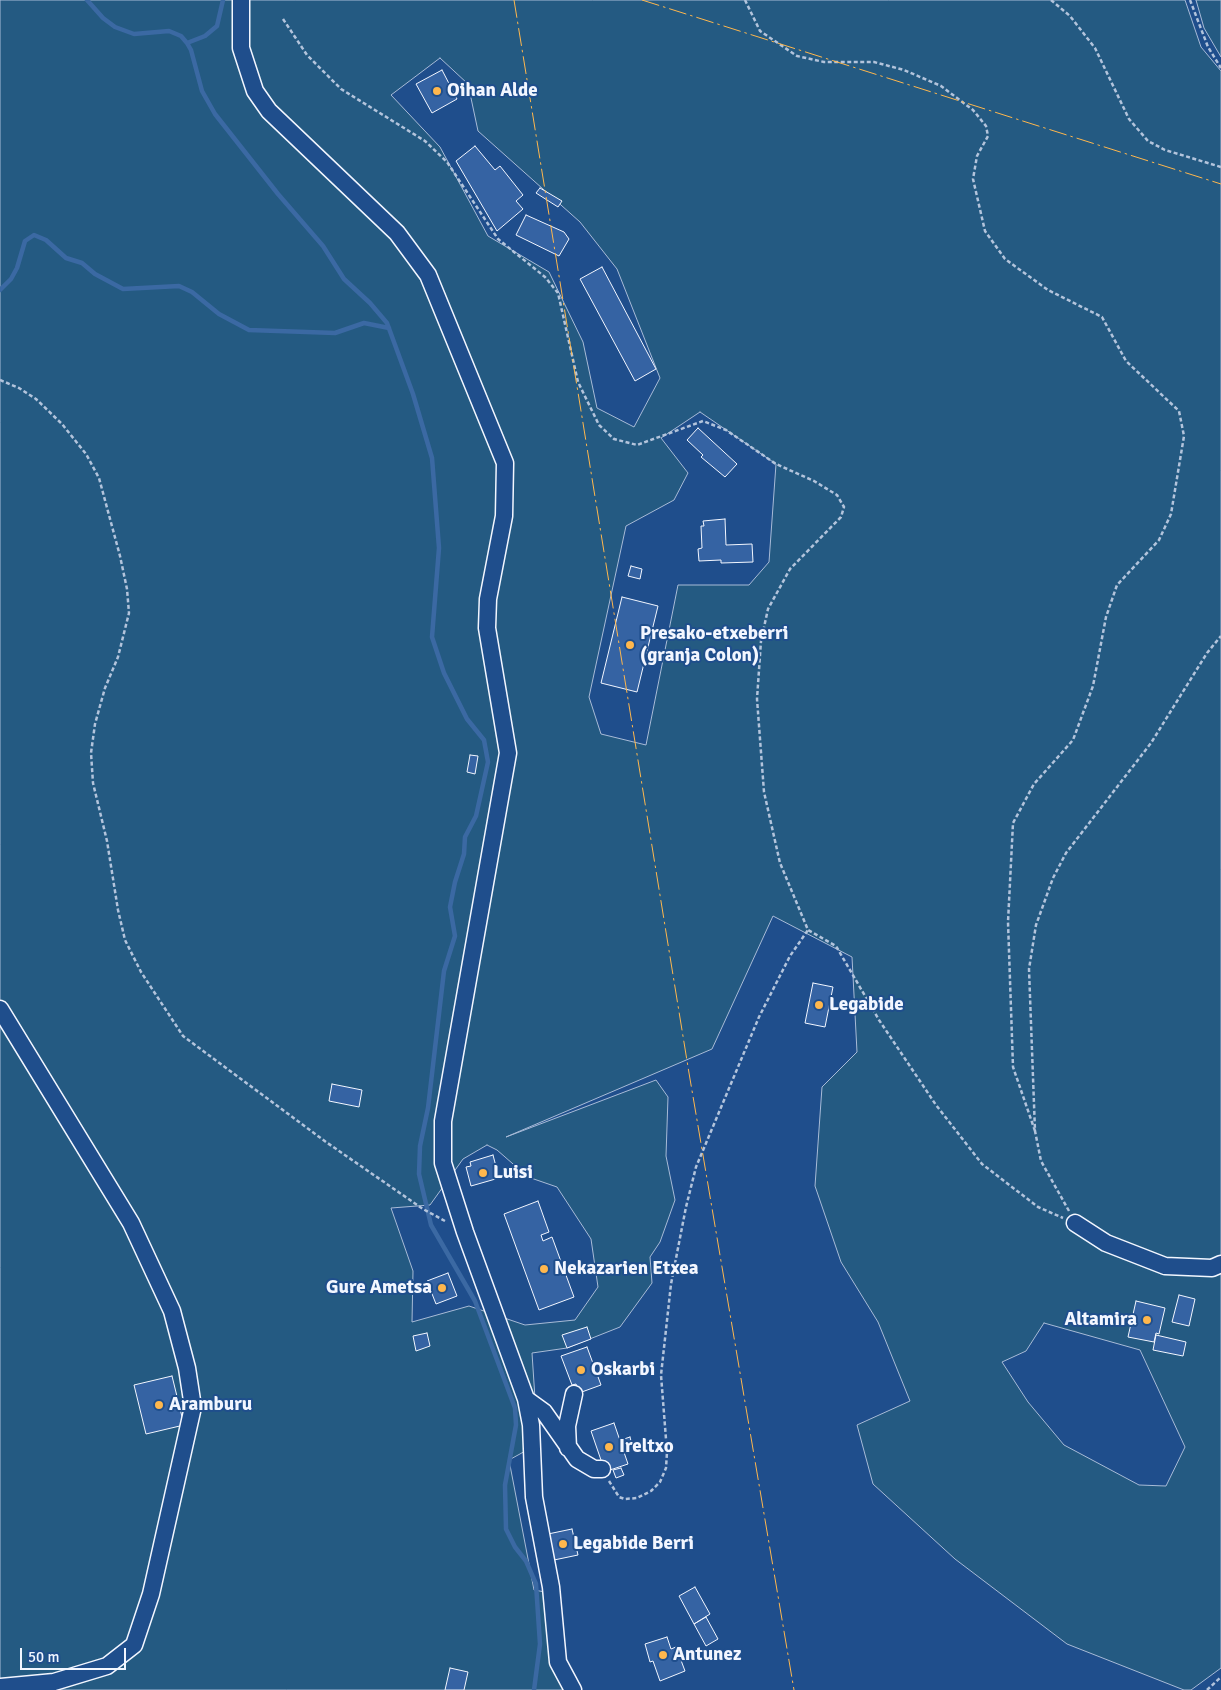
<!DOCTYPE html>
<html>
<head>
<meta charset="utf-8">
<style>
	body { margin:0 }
	#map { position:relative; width:1221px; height:1690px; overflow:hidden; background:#1f4e8c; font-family:Signika,sans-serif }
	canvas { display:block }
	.scale { position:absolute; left:20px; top:1648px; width:106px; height:22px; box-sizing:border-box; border:2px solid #f2f6ff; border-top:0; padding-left:6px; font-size:15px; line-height:18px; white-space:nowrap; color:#f2f6ff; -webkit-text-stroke:4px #1f4e8c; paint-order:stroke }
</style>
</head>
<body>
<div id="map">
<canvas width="1221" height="1690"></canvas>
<div class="scale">50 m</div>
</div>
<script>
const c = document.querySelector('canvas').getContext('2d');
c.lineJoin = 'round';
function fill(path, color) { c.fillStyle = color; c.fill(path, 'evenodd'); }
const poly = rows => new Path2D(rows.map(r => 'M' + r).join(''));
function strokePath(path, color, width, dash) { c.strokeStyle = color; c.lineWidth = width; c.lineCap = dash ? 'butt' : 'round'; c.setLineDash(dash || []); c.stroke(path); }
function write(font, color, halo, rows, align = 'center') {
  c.font = font + ' Signika,sans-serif'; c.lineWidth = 4; c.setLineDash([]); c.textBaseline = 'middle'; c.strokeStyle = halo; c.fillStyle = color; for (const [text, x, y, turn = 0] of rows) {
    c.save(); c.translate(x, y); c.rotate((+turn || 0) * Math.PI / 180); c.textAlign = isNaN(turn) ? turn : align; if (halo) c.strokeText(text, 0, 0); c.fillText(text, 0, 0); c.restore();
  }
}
const green = poly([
	[0,0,1185,0,1201,47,1221,71,1221,1668,1191,1690,1184,1690,1067,1644,955,1559,873,1484,857,1425,910,1401,878,1322,841,1262,815,1186,822,1087,857,1052,852,957,773,916,712,1049,506,1137,656,1080,668,1097,666,1156,675,1200,660,1242,650,1257,652,1283,620,1327,567,1348,532,1353,538,1444,509,1460,534,1590,556,1594,568,1683,573,1690,0,1690,0,0],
	[440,58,468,84,478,131,580,222,617,269,660,378,634,427,597,408,583,342,549,272,488,236,440,147,391,95,440,58],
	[700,412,776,464,769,562,749,585,678,585,646,745,601,734,589,697,626,526,674,500,688,473,661,438,700,412],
	[487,1145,497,1150,528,1177,557,1187,591,1239,598,1287,575,1320,525,1325,469,1306,412,1322,413,1271,391,1208,430,1205,463,1159,487,1145],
	[1044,1323,1140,1350,1185,1447,1166,1486,1139,1485,1064,1445,1028,1402,1002,1362,1026,1351,1044,1323],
	[1196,0,1221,0,1221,57,1204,28,1196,0]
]);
fill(green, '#245a82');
strokePath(green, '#a8bbd7', 1);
strokePath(poly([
	[87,0,103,18,115,27,134,34,169,31,181,36,187,43,191,50,202,91,215,114,278,194,323,246,344,279,370,303,387,323,413,394,432,458,439,548,432,637,444,673,467,719,484,740,488,762,476,816,465,837,464,854,455,882,450,907,455,936,444,971,428,1108,420,1146,419,1174,431,1225,475,1301,515,1408,516,1425,505,1485,506,1529,515,1547,526,1561,536,1584,540,1644,534,1690],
	[187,43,205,36,217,26,223,0],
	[0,290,11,279,17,268,25,241,34,235,46,240,66,258,82,263,95,274,123,289,179,286,192,292,219,314,249,330,335,333,364,323,389,328]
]), '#3b69a3', 4.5);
const building = poly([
	[442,70,457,99,432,113,416,84,442,70],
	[475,146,495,170,500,166,523,195,516,201,523,209,497,231,456,161,475,146],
	[540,188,562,201,558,207,536,193,540,188],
	[526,215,564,232,569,239,559,256,516,235,526,215],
	[602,267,656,369,635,381,580,279,602,267],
	[698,428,737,464,725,477,701,457,703,455,687,440,698,428],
	[725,519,726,545,752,544,753,562,721,563,721,560,699,561,698,549,702,548,701,526,704,526,703,521,725,519],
	[631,566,642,569,640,579,628,576,631,566],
	[622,597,658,606,637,692,601,683,622,597],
	[470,755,478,756,475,774,467,772,470,755],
	[813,983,833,987,825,1027,805,1023,813,983],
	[332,1084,362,1090,359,1107,329,1101,332,1084],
	[493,1155,499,1178,471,1186,466,1167,471,1166,470,1162,493,1155],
	[538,1201,549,1232,541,1235,543,1241,552,1237,574,1297,539,1310,504,1214,538,1201],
	[448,1273,457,1296,436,1304,427,1281,448,1273],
	[1179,1295,1195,1299,1189,1326,1172,1322,1179,1295],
	[1136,1301,1165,1308,1159,1334,1156,1333,1154,1342,1128,1337,1136,1301],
	[587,1327,591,1339,567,1348,562,1335,587,1327],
	[427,1333,430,1346,416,1351,413,1336,427,1333],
	[1156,1335,1186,1342,1183,1356,1153,1350,1156,1335],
	[587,1347,601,1385,579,1393,576,1384,572,1385,561,1356,587,1347],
	[172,1376,184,1425,146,1434,134,1385,172,1376],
	[614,1423,628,1464,607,1471,602,1463,591,1431,614,1423],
	[630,1437,632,1445,624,1448,621,1440,630,1437],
	[621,1468,624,1475,616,1478,613,1470,621,1468],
	[572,1529,578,1555,554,1560,548,1534,572,1529],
	[695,1587,710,1614,694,1624,679,1596,695,1587],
	[706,1617,718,1639,706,1646,694,1624,706,1617],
	[667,1637,671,1649,676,1647,685,1671,660,1681,653,1661,650,1662,645,1644,667,1637],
	[450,1668,468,1672,464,1690,445,1690,450,1668]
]);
fill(building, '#3563a3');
strokePath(building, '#f2f6ff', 1);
const minor = poly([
	[241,0,241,48,255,91,269,111,397,233,428,275,505,463,504,516,488,599,487,628,508,753,443,1121,443,1163,465,1232,526,1399,531,1425,534,1497,551,1587,558,1662,573,1690],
	[0,1009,131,1223,172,1311,187,1368,193,1407,151,1594,134,1645,107,1666,54,1682,0,1687],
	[1075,1223,1106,1243,1165,1266,1212,1268,1221,1264],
	[526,1399,544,1412,577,1459,594,1469,602,1469],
	[568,1448,567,1426,574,1394]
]);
strokePath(minor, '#f2f6ff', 19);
strokePath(poly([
	[745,0,760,31,797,56,824,62,874,62,904,70,941,86,973,110,986,126,988,136,977,156,973,179,985,231,1005,259,1048,290,1102,317,1126,361,1179,411,1184,436,1171,514,1159,540,1117,585,1106,617,1093,686,1073,740,1034,784,1013,823,1008,922,1013,1067,1035,1131],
	[1051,0,1070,16,1095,48,1129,119,1148,141,1165,150,1221,167],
	[1190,0,1208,47,1221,68],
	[283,19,307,55,341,89,425,141,447,162,498,239,545,277,558,293,578,382,599,425,614,439,637,445,703,421,726,430,776,464,814,481,837,495,844,507,841,517,790,569,768,609,761,641,757,699,764,792,780,863,808,930,836,946,879,1020,936,1105,982,1164,1038,1207,1063,1218],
	[0,380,19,388,36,399,62,424,86,454,99,478,120,556,127,589,129,613,118,657,105,688,95,724,91,753,93,783,107,841,118,910,125,940,141,972,183,1036,326,1142,423,1209,445,1221],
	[1069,1211,1041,1161,1035,1131,1029,969,1036,925,1053,878,1066,853,1151,743,1207,653,1221,636],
	[609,1481,619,1497,625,1499,637,1498,651,1491,660,1482,666,1468,667,1452,661,1375,671,1284,686,1207,696,1167,759,1017,790,956,808,930],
	[1207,1690,1221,1677]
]), '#b3c4dc', 2.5, [4, 2.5]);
strokePath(minor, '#1f4e8c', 16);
strokePath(poly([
	[514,0,689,1073,794,1690],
	[642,0,1221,184]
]), '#ffb74d', 1, [18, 4, 2.5, 4]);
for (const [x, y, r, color] of [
	[437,91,5,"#ffb74d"],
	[630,645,5,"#ffb74d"],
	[819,1005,5,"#ffb74d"],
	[483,1173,5,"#ffb74d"],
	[544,1269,5,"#ffb74d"],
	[442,1288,5,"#ffb74d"],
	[1147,1320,5,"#ffb74d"],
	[581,1370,5,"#ffb74d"],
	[159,1405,5,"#ffb74d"],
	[609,1447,5,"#ffb74d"],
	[563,1544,5,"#ffb74d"],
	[663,1655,5,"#ffb74d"]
]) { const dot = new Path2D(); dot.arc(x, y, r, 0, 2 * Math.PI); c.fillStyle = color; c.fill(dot); strokePath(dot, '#1f4e8c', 2); }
write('bold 19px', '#f2f6ff', '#1f4e8c', [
	["Oihan Alde",447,91],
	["Presako-etxeberri",640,634],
	["(granja Colon)",640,656],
	["Legabide",829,1005],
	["Luisi",493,1173],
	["Nekazarien Etxea",554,1269],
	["Gure Ametsa",432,1288,"right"],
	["Altamira",1137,1320,"right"],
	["Oskarbi",591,1370],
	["Aramburu",169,1405],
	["Ireltxo",619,1447],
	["Legabide Berri",573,1544],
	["Antunez",673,1655]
], 'left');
</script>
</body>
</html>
